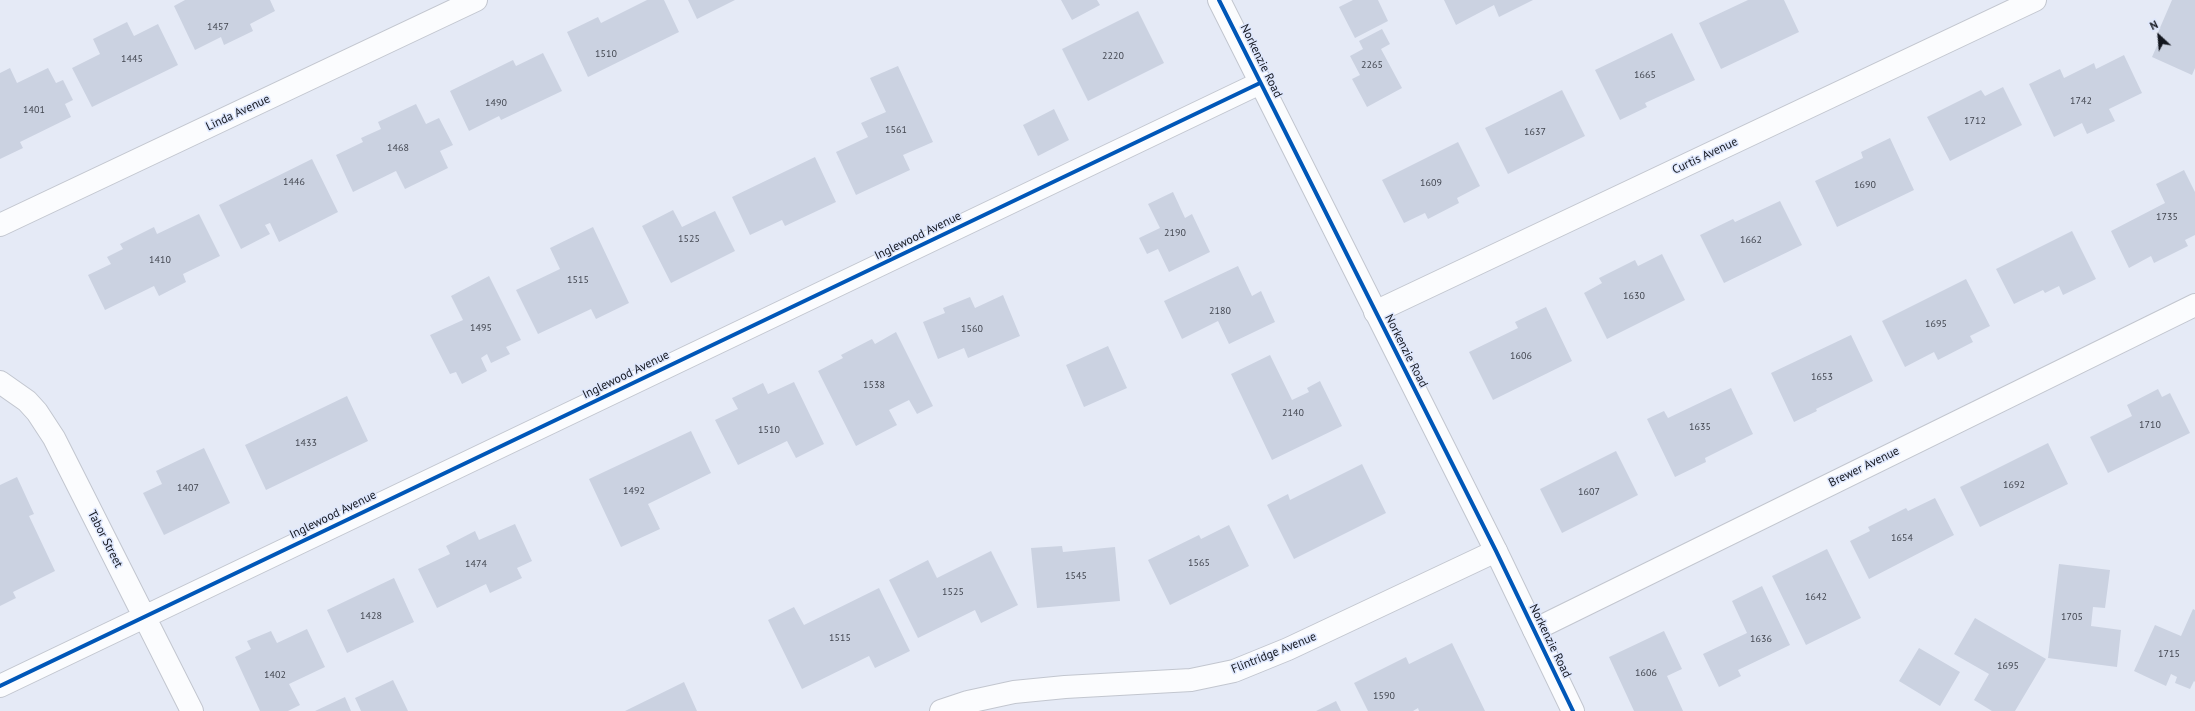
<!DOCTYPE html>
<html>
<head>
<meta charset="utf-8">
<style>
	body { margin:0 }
	#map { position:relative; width:2195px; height:711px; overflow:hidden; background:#e5eaf6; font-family:"PT Sans",sans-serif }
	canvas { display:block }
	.north { position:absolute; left:2139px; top:16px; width:40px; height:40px; -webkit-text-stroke:3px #dee7fd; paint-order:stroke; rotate:334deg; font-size:11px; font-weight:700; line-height:16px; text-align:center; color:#13161e }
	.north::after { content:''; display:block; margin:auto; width:14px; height:18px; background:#13161e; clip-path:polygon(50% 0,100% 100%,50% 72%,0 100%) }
</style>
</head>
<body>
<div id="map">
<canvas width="2195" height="711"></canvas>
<div class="north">N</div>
</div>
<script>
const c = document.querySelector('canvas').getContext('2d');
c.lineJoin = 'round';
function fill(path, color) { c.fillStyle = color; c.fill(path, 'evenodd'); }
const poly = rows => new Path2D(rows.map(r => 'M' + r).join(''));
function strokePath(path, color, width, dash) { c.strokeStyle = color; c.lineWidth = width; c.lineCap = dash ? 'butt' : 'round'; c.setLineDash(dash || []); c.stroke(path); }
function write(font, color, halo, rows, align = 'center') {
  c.font = font + ' "PT Sans",sans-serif'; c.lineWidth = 3; c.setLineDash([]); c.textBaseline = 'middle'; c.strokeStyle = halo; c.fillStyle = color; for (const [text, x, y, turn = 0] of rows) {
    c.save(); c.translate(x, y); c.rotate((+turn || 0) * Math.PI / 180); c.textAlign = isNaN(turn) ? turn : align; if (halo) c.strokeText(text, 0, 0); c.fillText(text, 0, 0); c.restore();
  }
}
fill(poly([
	[185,0,270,0,275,11,250,24,253,31,224,45,221,37,195,50,174,6],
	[647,0,664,0,679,32,588,77,567,32,598,17,601,23],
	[688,0,735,0,697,19],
	[1061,0,1097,0,1100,5,1072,20],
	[1353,0,1378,0,1388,21,1355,38,1339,7],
	[1444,0,1533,0,1499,17,1494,5,1456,25],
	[1748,0,1784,0,1799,32,1721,69,1699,23],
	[2172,0,2195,0,2195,68,2192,75,2152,57,2160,39,2156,37],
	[1138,11,1164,63,1088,101,1062,49],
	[127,22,134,36,158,24,178,65,92,107,72,68,100,54,93,39],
	[1382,29,1390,44,1381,49,1402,88,1367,107,1352,79,1360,75,1350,56,1363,49,1359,41],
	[1672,33,1695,80,1645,103,1647,107,1620,120,1595,70],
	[543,53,562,91,501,120,499,116,469,131,450,91,513,60,516,66],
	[2124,55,2142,93,2109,109,2115,121,2087,134,2082,123,2054,137,2029,84,2060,69,2064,78,2094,63,2096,69],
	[898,66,933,142,903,155,910,170,856,195,836,152,868,137,861,123,886,112,870,78],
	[10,68,17,83,48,68,56,83,63,80,73,100,65,104,71,117,20,142,23,148,0,159,0,73],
	[2003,87,2022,125,1950,161,1927,117,1981,90,1985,96],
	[1562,90,1585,136,1508,174,1485,128],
	[416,104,426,124,439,118,453,145,440,151,448,168,405,189,396,171,353,192,336,155,363,142,361,138,381,129,378,122],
	[1054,109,1069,140,1038,156,1023,125],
	[1890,138,1914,190,1837,227,1815,181,1863,158,1861,152],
	[1458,142,1480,186,1457,198,1459,203,1428,219,1425,213,1404,223,1382,180],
	[815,157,836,202,785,226,782,220,750,235,732,197],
	[312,159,338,212,279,242,270,223,265,225,270,234,241,249,219,205],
	[2184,170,2195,192,2195,235,2185,240,2188,246,2154,263,2151,256,2129,268,2111,231,2165,203,2156,184],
	[1173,192,1185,218,1192,214,1210,252,1169,272,1158,249,1147,254,1139,238,1160,228,1148,204],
	[1780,201,1802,245,1724,283,1700,235,1733,219,1735,222],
	[673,210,682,227,715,211,735,251,671,283,642,226],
	[199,214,220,256,183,274,186,282,159,296,154,286,105,310,88,275,111,264,107,257,123,249,120,244,154,227,157,234],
	[593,227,629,303,596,319,591,309,538,334,516,290,560,269,550,248],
	[2072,231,2096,279,2063,295,2059,286,2045,293,2043,290,2014,304,1996,269],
	[1662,254,1685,300,1607,339,1584,293,1602,283,1599,278,1635,260,1638,266],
	[1238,266,1252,296,1261,291,1275,322,1229,344,1218,321,1182,339,1164,301],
	[489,276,521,340,506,347,510,354,491,363,487,354,481,358,487,371,462,384,456,372,450,374,430,335,463,320,451,296],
	[1966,279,1990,326,1970,336,1973,342,1938,360,1934,352,1905,367,1882,321],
	[1003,295,1020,336,968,358,964,348,938,359,923,322,945,313,943,308,970,297,975,308],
	[1546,307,1572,361,1493,400,1469,352,1518,328,1515,322],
	[896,332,933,406,917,414,909,400,889,410,897,425,856,446,818,371,843,358,841,355,872,339,875,344],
	[1851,335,1873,381,1816,409,1817,411,1794,422,1771,373],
	[1108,346,1127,388,1084,407,1066,365],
	[1270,355,1292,400,1309,392,1307,388,1320,381,1342,426,1272,460,1231,374],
	[794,382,824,444,796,458,787,441,738,465,715,420,738,409,732,398,763,383,768,394],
	[1731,388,1753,434,1705,458,1706,462,1675,477,1647,419,1664,411,1668,418],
	[2158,389,2162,397,2170,393,2190,433,2108,473,2090,437,2132,416,2127,405],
	[347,396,368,441,266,490,245,445],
	[691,431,711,473,648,504,660,529,621,547,589,479],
	[2048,443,2068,484,1980,527,1960,487],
	[204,448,230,503,164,535,143,493,162,484,156,471],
	[1616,451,1638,495,1562,533,1540,489],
	[1362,464,1386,513,1294,559,1267,505,1288,494,1290,500],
	[17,477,34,514,29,516,55,571,13,592,16,598,0,606,0,485],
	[1935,498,1954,535,1869,579,1850,541,1870,531,1868,527,1906,508,1908,511],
	[515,524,532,561,517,568,522,578,490,593,486,584,437,608,418,569,450,554,446,546,475,531,479,540],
	[1229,525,1249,566,1170,605,1148,560,1199,535,1201,539],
	[1062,546,1063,552,1115,547,1120,601,1037,608,1031,548],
	[1827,549,1861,618,1806,645,1772,576],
	[991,551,1018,605,981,623,975,610,918,638,889,580,928,560,937,578],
	[2059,564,2110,570,2105,608,2093,607,2091,626,2121,630,2117,667,2048,658],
	[394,578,414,622,347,653,327,610],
	[1762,586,1790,645,1738,670,1741,676,1719,687,1703,654,1747,633,1732,601],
	[879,588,910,651,875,668,869,656,802,689,768,620,794,607,804,625],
	[2193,609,2195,610,2195,682,2194,681,2190,689,2175,683,2177,677,2171,674,2166,686,2134,671,2155,625,2181,636],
	[1975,618,2046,659,2015,711,1992,711,1974,700,1989,674,1954,654],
	[307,629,325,667,289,684,300,705,288,711,260,711,235,657,251,649,247,641,271,631,277,643],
	[1664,631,1682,669,1667,676,1683,711,1634,711,1609,657],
	[1452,643,1485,711,1419,711,1418,708,1413,711,1368,711,1354,683,1406,657,1409,664],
	[1919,648,1960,672,1940,706,1899,681],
	[393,680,408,711,361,711,355,698],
	[684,682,697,711,625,711],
	[345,697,351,711,315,711],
	[1336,701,1341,711,1316,711]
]), '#cbd2e1');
const minor = poly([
	[0,225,476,0],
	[1375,312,2035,0],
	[0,382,27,401,37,412,54,438,192,711],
	[1534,630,2195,305],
	[0,686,1260,83],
	[941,711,968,702,1014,692,1065,687,1191,680,1234,671,1288,649,1496,551]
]);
const tertiary = poly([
	[1219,0,1496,551,1573,711]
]);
strokePath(minor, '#c2c6cf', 24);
strokePath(tertiary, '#c2c6cf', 24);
strokePath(minor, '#fbfcfe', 22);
strokePath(tertiary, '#fbfcfe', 22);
strokePath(poly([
	[1219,0,1496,551,1573,711],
	[0,686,1260,83]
]), '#0057b8', 4);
write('10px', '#434751', null, [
	["1457",218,27],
	["1510",606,54],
	["2220",1113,56],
	["1445",132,59],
	["2265",1372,65],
	["1665",1645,75],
	["1742",2081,101],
	["1490",496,103],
	["1401",34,110],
	["1712",1975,121],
	["1561",896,130],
	["1637",1535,132],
	["1468",398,148],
	["1446",294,182],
	["1609",1431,183],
	["1690",1865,185],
	["1735",2167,217],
	["2190",1175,233],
	["1525",689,239],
	["1662",1751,240],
	["1410",160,260],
	["1515",578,280],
	["1630",1634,296],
	["2180",1220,311],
	["1695",1936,324],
	["1495",481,328],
	["1560",972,329],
	["1606",1521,356],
	["1653",1822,377],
	["1538",874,385],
	["2140",1293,413],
	["1710",2150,425],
	["1635",1700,427],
	["1510",769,430],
	["1433",306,443],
	["1692",2014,485],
	["1407",188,488],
	["1492",634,491],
	["1607",1589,492],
	["1654",1902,538],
	["1565",1199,563],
	["1474",476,564],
	["1545",1076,576],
	["1525",953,592],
	["1642",1816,597],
	["1428",371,616],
	["1705",2072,617],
	["1515",840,638],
	["1636",1761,639],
	["1715",2169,654],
	["1695",2008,666],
	["1606",1646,673],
	["1402",275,675],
	["1590",1384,696]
]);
write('12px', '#13161e', '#dee7fd', [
	["Norkenzie Road",1261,61,64],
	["Linda Avenue",238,113,-25],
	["Curtis Avenue",1705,156,-25],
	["Inglewood Avenue",918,236,-26],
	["Norkenzie Road",1406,351,63],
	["Inglewood Avenue",626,375,-26],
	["Brewer Avenue",1864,467,-26],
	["Inglewood Avenue",333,515,-26],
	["Tabor Street",105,539,63],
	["Norkenzie Road",1550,641,64],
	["Flintridge Avenue",1274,653,-22]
]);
</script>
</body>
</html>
